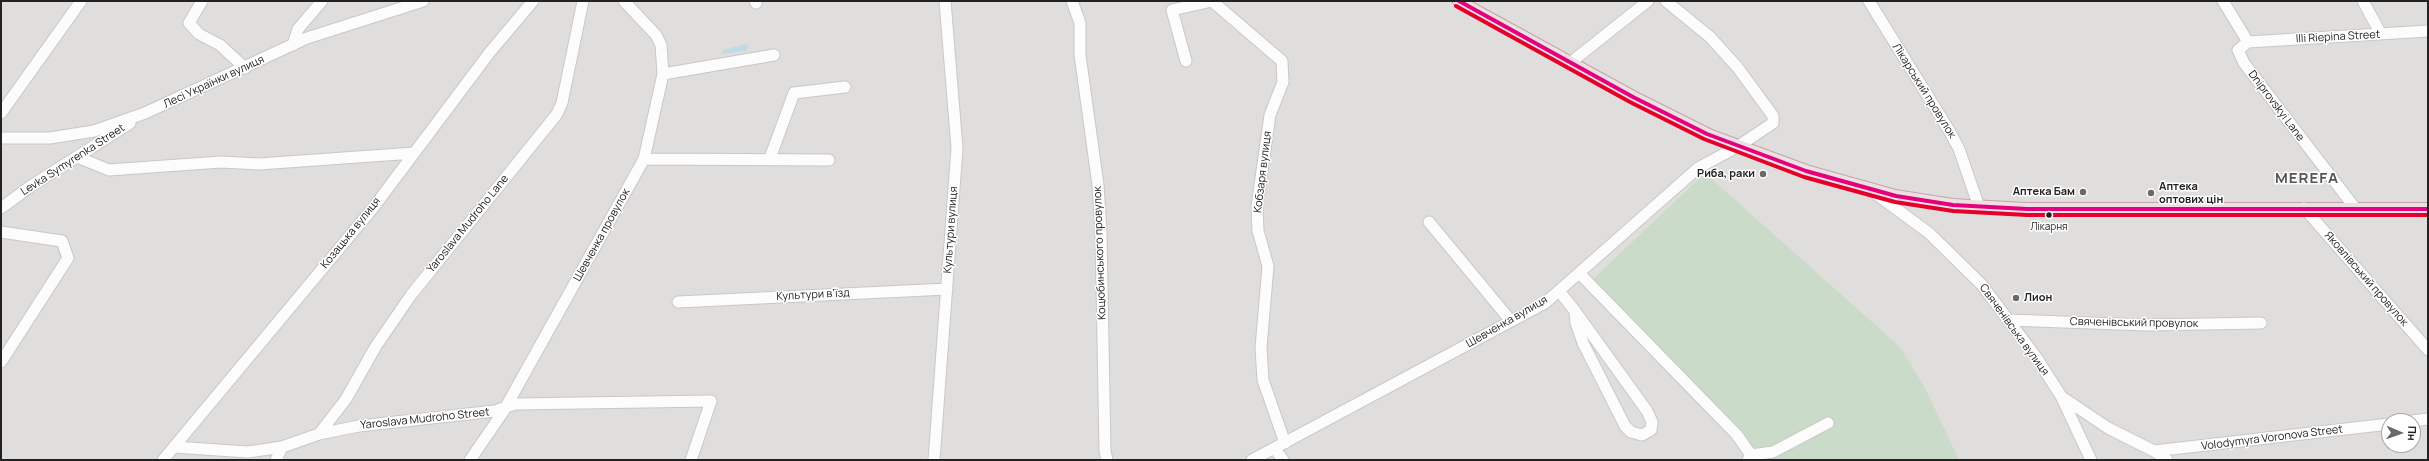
<!DOCTYPE html>
<html>
<head>
<meta charset="utf-8">
<style>
	body { margin:0 }
	#map { position:relative; width:2429px; height:461px; overflow:hidden; background:#f0eeeb; font-family:Manrope,sans-serif }
	canvas { display:block }
	.frame { position:absolute; inset:0; border:2px solid #222; pointer-events:none }
	.north { position:absolute; left:2381px; top:413px; width:40px; height:40px; box-sizing:border-box; background:#fff; border:1px solid #a7a7a7; border-radius:50%; rotate:92deg; font-size:11px; font-weight:700; line-height:16px; text-align:center; color:#222 }
	.north::after { content:''; display:block; margin:auto; width:14px; height:18px; background:#6a6968; clip-path:polygon(50% 0,100% 100%,50% 72%,0 100%) }
</style>
</head>
<body>
<div id="map">
<canvas width="2429" height="461"></canvas>
<div class="frame"></div>
<div class="north">Пн</div>
</div>
<script>
const c = document.querySelector('canvas').getContext('2d');
c.lineJoin = 'round';
function fill(path, color) { c.fillStyle = color; c.fill(path, 'evenodd'); }
const poly = rows => new Path2D(rows.map(r => 'M' + r).join(''));
function strokePath(path, color, width, dash) { c.strokeStyle = color; c.lineWidth = width; c.lineCap = dash ? 'butt' : 'round'; c.setLineDash(dash || []); c.stroke(path); }
function write(font, color, halo, rows, align = 'center') {
  c.font = font + ' Manrope,sans-serif'; c.lineWidth = 3; c.setLineDash([]); c.textBaseline = 'middle'; c.strokeStyle = halo; c.fillStyle = color; for (const [text, x, y, turn = 0] of rows) {
    c.save(); c.translate(x, y); c.rotate((+turn || 0) * Math.PI / 180); c.textAlign = isNaN(turn) ? turn : align; if (halo) c.strokeText(text, 0, 0); c.fillText(text, 0, 0); c.restore();
  }
}
fill(poly([
	[1,1,2428,1,2428,460,1,460],
	[2389,421,2413,421,2413,445,2389,445]
]), '#dfdedc');
fill(poly([
	[1705,173,1900,347,1925,388,1959,460,1756,460,1759,453,1591,281]
]), '#cadbca');
fill(poly([
	[746,44,748,46,746,51,721,54,723,50]
]), '#bfdbe3');
const minor = poly([
	[202,1,189,23,199,34,220,45,245,68],
	[755,1,756,3],
	[1072,1,1080,23,1080,55,1098,185,1101,232,1105,451,1107,460],
	[1212,1,1282,61,1283,82,1270,115,1257,206,1258,231,1268,266,1261,348,1263,380,1285,443],
	[1869,1,1950,132,1959,149,1979,207],
	[2223,1,2248,42,2238,50,2244,63,2355,208],
	[2363,1,2381,34],
	[2248,42,2428,31],
	[293,45,298,29,322,1],
	[1186,61,1172,10,1212,1],
	[1570,63,1648,1],
	[663,74,774,55],
	[1,113,81,1],
	[1,138,50,138,94,131,145,113,307,38,423,1],
	[77,157,109,170,221,162,259,164,414,153],
	[770,158,794,93,845,87],
	[644,159,829,160],
	[1872,191,1929,233,1982,285,2036,357,2061,396,2091,460],
	[1,208,31,186,130,123],
	[2304,208,2428,350],
	[1429,222,1511,321],
	[1,232,62,241,68,258,1,362],
	[1579,273,1737,435,1751,455,1748,460],
	[1559,291,1575,311],
	[678,302,947,289],
	[1575,311,1647,411,1652,422,1651,430,1642,435,1631,432,1625,426,1583,343,1576,323,1575,311],
	[2008,320,2147,325,2261,323],
	[2062,397,2108,428,2154,451,2167,460],
	[2412,421,2428,419],
	[319,434,346,399,376,346,411,295,557,114,562,103,583,1],
	[174,447,248,452,282,447,319,434,359,426,495,411,515,404,711,401,691,460],
	[1275,449,1283,460],
	[2154,451,2389,424],
	[1751,455,1773,452,1828,423],
	[163,460,373,208,490,52,533,1],
	[276,460,282,447],
	[470,460,503,412,644,159,663,74,661,45,656,35,624,1],
	[934,460,957,148,945,1],
	[1252,460,1545,303,1698,168,1737,147,1773,123,1773,116,1738,68,1710,37,1666,1]
]);
const highway = poly([
	[1452,1,1470,1,1638,93,1712,130,1810,166,1896,190,1953,199,2027,203,2428,203,2428,215,2027,215,1953,211,1896,202,1801,175,1702,138,1628,101,1454,4,1452,1]
]);
strokePath(minor, '#c9c8c7', 13);
strokePath(highway, '#c5a2ac', 2);
strokePath(minor, '#fdfcfc', 11);
fill(highway, '#ece0e2');
strokePath(poly([
	[1459,1,1633,97,1707,134,1806,171,1896,196,1953,205,2027,209,2428,209]
]), '#e5007d', 4);
strokePath(poly([
	[1456,6,1630,102,1704,139,1804,177,1895,202,1953,211,2027,215,2428,215]
]), '#e4002b', 4);
for (const [x, y, r, color] of [
	[1763,174,4,"#6a6968"],
	[2083,192,4,"#6a6968"],
	[2151,193,4,"#6a6968"],
	[2049,215,3.5,"#222"],
	[2016,298,4,"#6a6968"]
]) { const dot = new Path2D(); dot.arc(x, y, r, 0, 2 * Math.PI); c.fillStyle = color; c.fill(dot); strokePath(dot, '#fff', 1.5); }
write('10px', '#222', '#fff', [
	["Лікарня",2049,227]
]);
write('11px', '#222', '#fff', [
	["Illi Riepina Street",2338,37,-3],
	["Лесі Українки вулиця",214,82,-25],
	["Лікарський провулок",1924,91,58],
	["Dniprovskyi Lane",2276,106,53],
	["Levka Symyrenka Street",73,160,-33],
	["Кобзаря вулиця",1263,172,-83],
	["Yaroslava Mudroho Lane",468,224,-51],
	["Культури вулиця",951,230,-86],
	["Козацька вулиця",351,233,-51],
	["Шевченка провулок",602,235,-61],
	["Коцюбинського провулок",1100,253,-92],
	["Яковлівський провулок",2366,279,49],
	["Культури в’їзд",813,295,-3],
	["Шевченка вулиця",1507,322,-30],
	["Свяченівський провулок",2134,323,1],
	["Свяченівська вулиця",2014,330,54],
	["Yaroslava Mudroho Street",425,419,-6],
	["Volodymyra Voronova Street",2272,438,-7]
]);
write('bold 11px', '#222', '#fff', [
	["Риба, раки",1755,174],
	["Аптека",2159,187,"left"],
	["оптових цін",2159,200,"left"],
	["Аптека Бам",2075,192],
	["Лион",2024,298,"left"]
], 'right');
c.letterSpacing = '1px';
write('bold 15px', '#555', '#fff', [
	["MEREFA",2307,179]
]);
c.letterSpacing = '0px';
</script>
</body>
</html>
